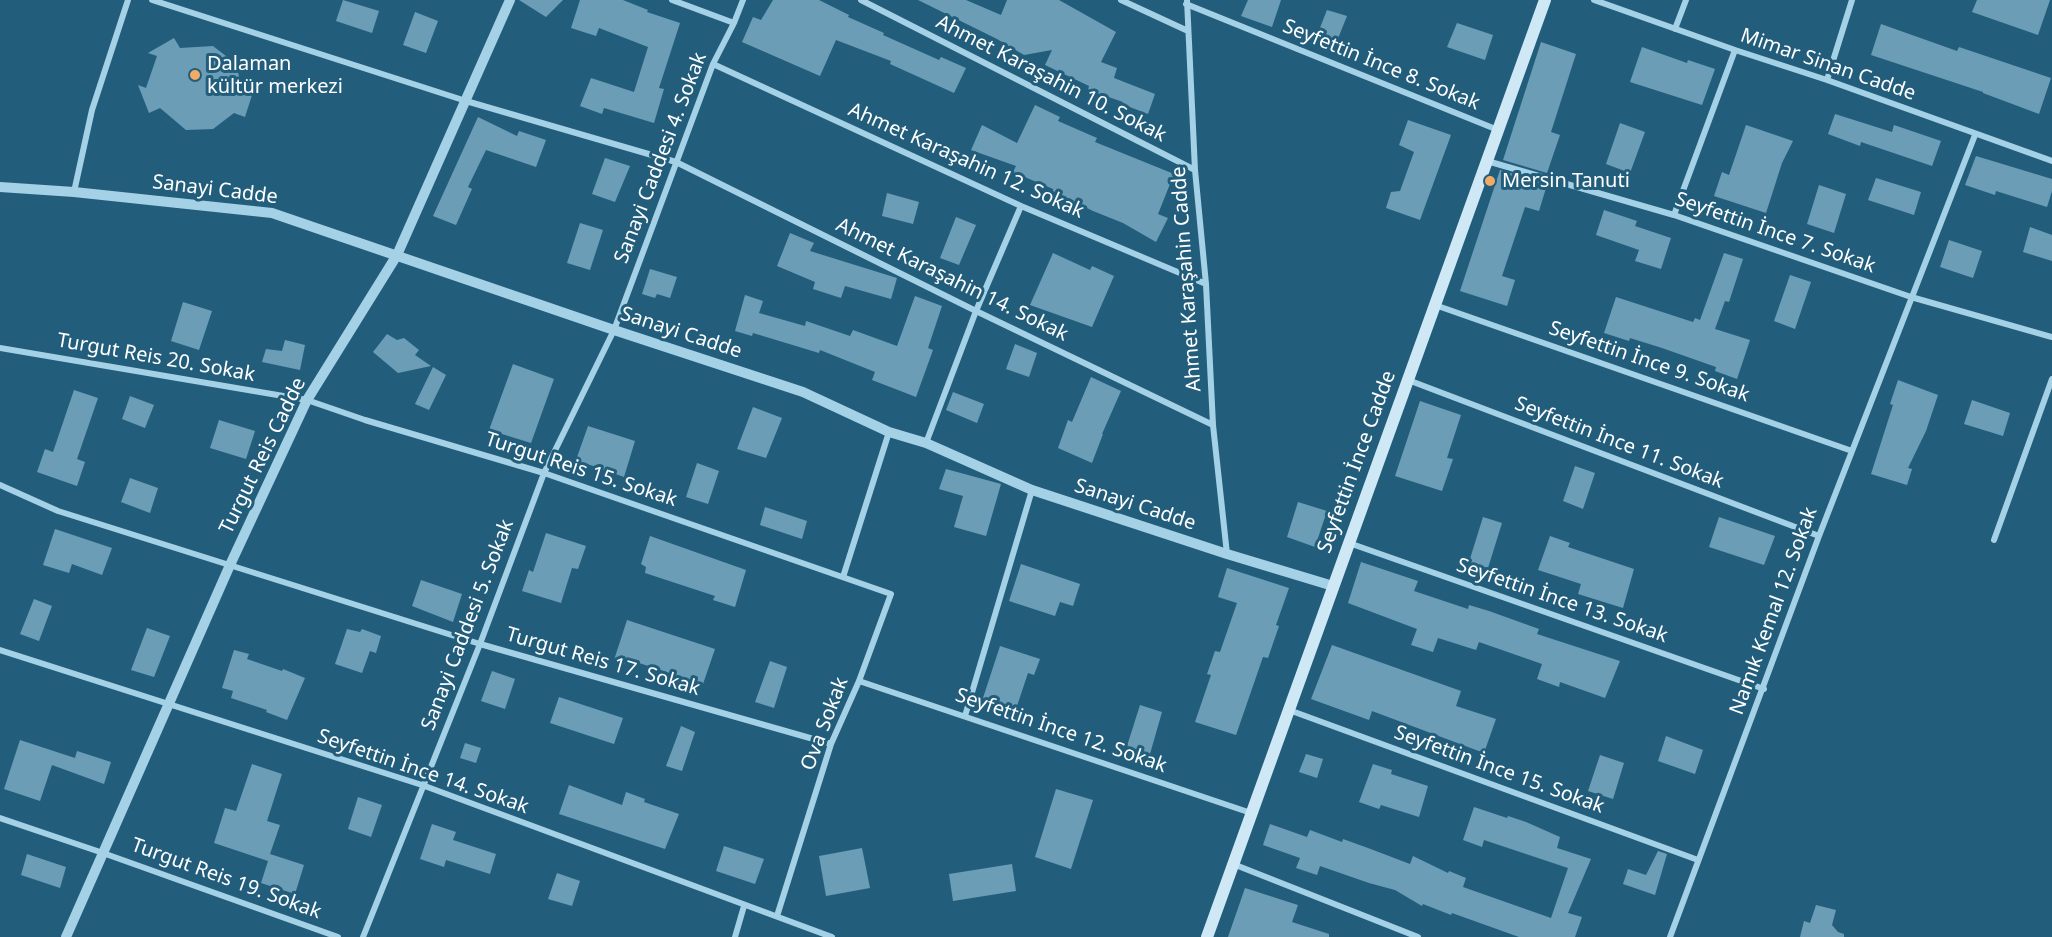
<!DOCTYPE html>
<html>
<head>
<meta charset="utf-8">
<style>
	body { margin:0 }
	canvas { display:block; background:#225e7c }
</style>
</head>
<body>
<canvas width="2052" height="937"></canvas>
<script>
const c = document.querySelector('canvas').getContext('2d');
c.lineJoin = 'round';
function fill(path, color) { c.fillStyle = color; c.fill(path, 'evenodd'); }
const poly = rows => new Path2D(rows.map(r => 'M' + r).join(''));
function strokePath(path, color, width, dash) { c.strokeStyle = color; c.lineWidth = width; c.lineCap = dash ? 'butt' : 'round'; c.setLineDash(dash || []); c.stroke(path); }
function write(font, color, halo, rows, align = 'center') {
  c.font = font + ' "Noto Sans",sans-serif'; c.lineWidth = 6; c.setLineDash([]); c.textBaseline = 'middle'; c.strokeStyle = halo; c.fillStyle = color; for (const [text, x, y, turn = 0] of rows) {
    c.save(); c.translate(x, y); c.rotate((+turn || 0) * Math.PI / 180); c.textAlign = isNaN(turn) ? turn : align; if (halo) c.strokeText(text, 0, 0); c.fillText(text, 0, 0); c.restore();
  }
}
fill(poly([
	[343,0,379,11,372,33,336,21],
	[519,0,563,0,546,17],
	[580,0,623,0,648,10,647,12,680,23,659,88,664,89,654,123,604,108,602,114,580,106,591,78,634,92,648,47,599,28,596,36,571,28],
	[773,0,819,0,849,15,848,17,884,33,883,35,939,60,941,57,966,68,954,93,890,64,891,61,836,40,820,76,742,42,753,17,761,20],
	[918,0,966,0,1001,15,1007,0,1059,0,1116,32,1101,62,1117,68,1114,78,1155,94,1148,114,1122,104,1123,102,1088,90,1089,86,1045,65,1052,50,1024,55,997,39],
	[1248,0,1281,0,1272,27,1241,16],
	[1977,0,2050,0,2038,35,1972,12],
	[1327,10,1347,16,1333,51,1314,43],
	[415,12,438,21,426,53,403,45],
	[1457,23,1493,35,1485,60,1447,47],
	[1881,24,1957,51,1959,47,2051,78,2039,114,1983,93,1983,92,1871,55],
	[174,38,180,48,213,46,235,63,243,89,253,92,245,117,234,113,213,129,186,130,160,108,149,113,138,85,146,88,157,56,148,53],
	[1541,42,1576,54,1551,132,1560,135,1547,173,1503,160],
	[1642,47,1687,63,1688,60,1715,69,1702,105,1630,82],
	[1035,105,1060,117,1058,121,1097,138,1095,142,1174,174,1158,214,1168,218,1156,242,1123,223,1093,211,1053,191,1053,189,1013,172,1016,166,971,150,982,125,1017,143],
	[1835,114,1892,132,1894,125,1941,141,1932,166,1861,142,1860,146,1828,134],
	[478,117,517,136,519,131,546,140,536,167,486,150,468,187,472,189,456,225,433,216],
	[1408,120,1451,135,1420,220,1386,208,1391,192,1400,191,1414,152,1399,145],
	[1620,123,1645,132,1630,173,1606,164],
	[1746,125,1793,141,1782,163,1766,213,1714,196,1722,172,1729,175],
	[1976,156,2052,179,2052,191,2047,207,1996,191,1995,195,1965,185],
	[605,158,630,166,615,202,592,194],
	[1500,170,1544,183,1543,187,1546,188,1539,211,1525,207,1502,276,1515,280,1507,306,1460,291],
	[1876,178,1921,192,1914,215,1868,200],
	[1819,185,1846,194,1834,233,1807,224],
	[887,193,919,202,913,224,882,216],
	[1604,210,1637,221,1635,226,1671,238,1661,269,1635,261,1639,250,1596,235],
	[956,217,976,225,959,265,940,258],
	[580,223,603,230,590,270,567,263],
	[2030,227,2052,235,2052,261,2023,252],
	[790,233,814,243,810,251,897,278,891,299,845,286,841,298,813,289,815,282,777,266],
	[1949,240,1982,251,1973,278,1940,267],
	[1053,253,1090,270,1092,266,1114,276,1092,327,1030,305],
	[1724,253,1743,259,1729,302,1725,301,1715,329,1750,340,1737,379,1715,371,1716,367,1662,348,1630,338,1629,341,1604,333,1616,297,1693,322,1695,318,1700,320],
	[650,269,677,277,670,298,657,294,655,298,642,294],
	[1790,275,1811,282,1795,329,1774,321],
	[745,295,763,301,759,313,805,326,806,321,850,336,853,330,897,346,915,296,942,306,928,348,933,350,916,397,872,380,875,372,820,350,819,353,753,333,752,336,735,331],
	[183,302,212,311,199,350,171,341],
	[387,334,397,340,404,338,419,350,415,355,431,366,398,373,373,352],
	[285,340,305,345,300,370,262,362,266,349,282,351],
	[1015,344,1037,353,1029,377,1006,369],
	[513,364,554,379,531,443,489,430],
	[433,367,446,375,429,410,415,404],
	[1091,377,1121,391,1102,434,1103,434,1092,463,1058,448,1068,420,1072,422],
	[1898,380,1938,395,1926,431,1908,468,1912,469,1907,485,1871,474,1893,405,1890,404],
	[74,390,98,398,77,459,85,462,77,486,37,472,45,449,53,452],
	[953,392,984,404,977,423,946,410],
	[130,396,154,405,145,428,122,419],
	[1972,400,2010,413,2003,436,1964,424],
	[1420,401,1461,415,1447,458,1453,459,1442,491,1395,476],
	[753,407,782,418,766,458,737,449],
	[219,420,255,431,246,459,210,448],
	[588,426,635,441,624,477,576,460],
	[697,463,719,471,708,504,686,497],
	[1575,466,1595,473,1583,509,1563,501],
	[946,469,1001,484,986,536,954,527,963,496,939,489],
	[130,478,158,488,150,513,121,502],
	[1298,502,1327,511,1315,547,1287,537],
	[765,507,807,521,802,539,760,525],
	[1483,517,1502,523,1488,568,1469,562],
	[1719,517,1775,536,1764,565,1709,547],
	[55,529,112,548,102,575,72,564,69,573,43,565],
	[546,533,586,546,578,569,572,568,561,603,522,591,529,570,533,572],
	[650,536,746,570,735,607,713,600,715,596,645,573,646,567,641,564],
	[1550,536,1570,543,1568,547,1634,569,1623,608,1578,594,1581,584,1538,570],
	[1361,562,1418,581,1414,591,1468,609,1469,605,1489,611,1539,629,1537,634,1620,661,1605,698,1560,682,1559,687,1537,679,1542,664,1479,642,1476,650,1438,638,1433,652,1411,645,1417,629,1348,603],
	[1021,564,1080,584,1073,606,1060,602,1055,616,1009,601],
	[1227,568,1289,588,1276,625,1279,626,1268,658,1263,657,1236,735,1195,722,1211,675,1207,674,1215,651,1220,652,1237,603,1218,597],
	[421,580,462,594,453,622,412,606],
	[34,599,52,606,39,641,20,634],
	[627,620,715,649,703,684,636,662,634,667,614,660],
	[147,628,170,636,154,677,131,670],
	[347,629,360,632,362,629,381,636,376,653,370,651,362,673,335,664],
	[1332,645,1461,691,1456,706,1496,719,1484,753,1372,711,1369,720,1311,699],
	[1000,646,1040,659,1034,675,1028,673,1016,709,983,698],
	[234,650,249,654,247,659,282,671,283,669,305,678,287,720,266,712,267,710,231,698,233,691,222,688],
	[770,661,787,667,774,708,755,702],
	[492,671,515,679,505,709,481,701],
	[559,697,623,718,614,744,550,723],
	[1140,705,1162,712,1150,754,1127,746],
	[681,726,695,732,682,771,666,766],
	[1666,736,1703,750,1695,774,1658,761],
	[20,740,75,758,77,751,111,762,104,784,52,765,40,801,4,789],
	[465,743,481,748,476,763,460,758],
	[1306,754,1323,759,1317,778,1299,772],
	[1600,755,1624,763,1613,799,1588,791],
	[252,764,282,774,267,821,280,825,270,854,304,865,295,894,261,883,268,861,214,843,225,808,236,811],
	[1373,764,1392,770,1391,774,1428,786,1419,817,1381,805,1379,809,1359,802],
	[569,785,622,805,626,792,645,799,644,802,679,814,665,849,559,814],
	[1056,789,1093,800,1071,869,1035,857],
	[358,797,382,805,371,837,348,829],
	[1474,807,1507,818,1508,816,1526,822,1560,837,1557,848,1591,859,1568,913,1582,917,1575,937,1519,937,1452,913,1451,915,1423,904,1422,906,1395,890,1369,883,1320,866,1317,875,1296,868,1300,858,1263,845,1270,824,1307,837,1310,830,1342,842,1343,839,1368,848,1410,864,1413,856,1448,873,1449,871,1466,878,1463,887,1551,918,1568,868,1484,840,1482,847,1463,840],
	[432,824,456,832,453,840,496,854,490,874,446,860,444,867,420,859],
	[724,846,764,859,755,884,716,871],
	[862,848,870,888,826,896,819,856],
	[1658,851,1667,854,1655,895,1623,884,1628,869,1646,875],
	[27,854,66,867,60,888,21,875],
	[1012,864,1016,891,953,901,949,874],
	[557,873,580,881,572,906,548,899],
	[1245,888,1298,905,1292,922,1329,934,1329,937,1228,937],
	[1816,905,1836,910,1832,925,1838,932,1844,934,1844,937,1800,937,1804,921,1810,923]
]), '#6b9db6');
strokePath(poly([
	[152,0,466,101,676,162,976,311,1213,425],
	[672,0,734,23],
	[861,0,1195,170],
	[1121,0,1188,31],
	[1187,0,1195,170,1206,284,1213,425,1227,554],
	[1594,0,1735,50,1827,80,2052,161],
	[1186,4,1498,130],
	[1675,29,1686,0],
	[713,64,1021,206,1206,284],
	[1827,80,1852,0],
	[1487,161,1674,215,1911,297,2052,337],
	[74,192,92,110,128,0],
	[1674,215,1735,50],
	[1435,305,1852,451],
	[0,348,307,400,365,420,544,473,891,594,859,681,831,744,777,916],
	[1408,380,1819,536],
	[926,443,976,311,1021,206],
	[0,485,58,511,480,644,831,744],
	[1994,540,2052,379],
	[1349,543,1764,689],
	[843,577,889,432],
	[0,650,422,785,832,937],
	[859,681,1251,813],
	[1289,710,1698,860],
	[965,716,1032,490],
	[0,818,103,853,338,937],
	[1233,864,1418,937],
	[363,937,480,644,544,473,614,330,713,64,734,23,743,0],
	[735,937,744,906],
	[1670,937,1819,536,1975,135]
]), '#a5d1e6', 6);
strokePath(poly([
	[0,187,74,192,272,213,614,330,803,392,889,432,926,443,1032,490,1227,554,1333,586],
	[66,937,230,565,307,400,397,255,510,0]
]), '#a5d1e6', 10);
strokePath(poly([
	[1207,937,1545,0]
]), '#cfe8f5', 12);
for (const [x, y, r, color] of [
	[195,75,6,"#f2ab67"],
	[1490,181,6,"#f2ab67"]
]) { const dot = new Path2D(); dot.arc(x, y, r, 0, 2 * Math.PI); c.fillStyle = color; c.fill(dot); strokePath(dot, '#225e7c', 2); }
write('20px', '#fff', '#225e7c', [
	["Dalaman",207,64],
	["kültür merkezi",207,87],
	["Mersin Tanuti",1502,181]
], 'left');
write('20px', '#fff', '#225e7c', [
	["Seyfettin İnce 8. Sokak",1381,65,22],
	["Mimar Sinan Cadde",1828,65,19],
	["Ahmet Karaşahin 10. Sokak",1051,79,27],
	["Sanayi Caddesi 4. Sokak",661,158,-69],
	["Ahmet Karaşahin 12. Sokak",966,161,24],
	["Sanayi Cadde",215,190,7],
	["Seyfettin İnce 7. Sokak",1775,233,19],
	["Ahmet Karaşahin Cadde",1187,279,-94],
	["Ahmet Karaşahin 14. Sokak",952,280,26],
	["Sanayi Cadde",681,333,18],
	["Turgut Reis 20. Sokak",156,358,10],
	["Seyfettin İnce 9. Sokak",1649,362,19],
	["Seyfettin İnce 11. Sokak",1619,443,21],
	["Turgut Reis Cadde",263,456,-64],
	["Seyfettin İnce Cadde",1357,462,-70],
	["Turgut Reis 15. Sokak",581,470,18],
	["Sanayi Cadde",1135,505,18],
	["Seyfettin İnce 13. Sokak",1562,601,19],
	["Namık Kemal 12. Sokak",1774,611,-70],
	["Sanayi Caddesi 5. Sokak",468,625,-69],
	["Turgut Reis 17. Sokak",603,662,16],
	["Ova Sokak",825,724,-69],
	["Seyfettin İnce 12. Sokak",1061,731,19],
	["Seyfettin İnce 15. Sokak",1499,770,20],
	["Seyfettin İnce 14. Sokak",423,772,19],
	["Turgut Reis 19. Sokak",226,879,20]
]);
</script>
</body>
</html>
